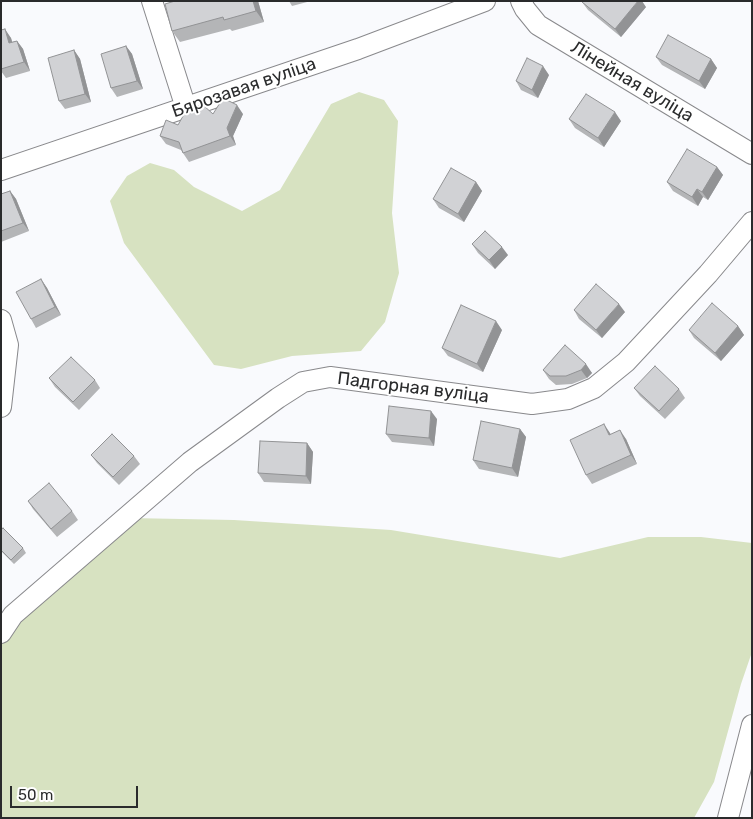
<!DOCTYPE html>
<html>
<head>
<meta charset="utf-8">
<style>
	body { margin:0 }
	#map { position:relative; width:753px; height:819px; overflow:hidden; background:#f9fafd; font-family:Rubik,sans-serif }
	canvas { display:block }
	.frame { position:absolute; inset:0; border:2px solid #2a2b2c; pointer-events:none }
	.scale { position:absolute; left:10px; top:786px; width:128px; height:22px; box-sizing:border-box; border:2px solid #2a2b2c; border-top:0; padding-left:6px; font-size:15px; line-height:18px; white-space:nowrap; color:#2a2b2c; -webkit-text-stroke:4px #fff; paint-order:stroke }
</style>
</head>
<body>
<div id="map">
<canvas width="753" height="819"></canvas>
<div class="frame"></div>
<div class="scale">50 m</div>
</div>
<script>
const c = document.querySelector('canvas').getContext('2d');
c.lineJoin = 'round';
function fill(path, color) { c.fillStyle = color; c.fill(path, 'evenodd'); }
const poly = rows => new Path2D(rows.map(r => 'M' + r).join(''));
function strokePath(path, color, width, dash) { c.strokeStyle = color; c.lineWidth = width; c.lineCap = dash ? 'butt' : 'round'; c.setLineDash(dash || []); c.stroke(path); }
function write(font, color, halo, rows, align = 'center') {
  c.font = font + ' Rubik,sans-serif'; c.lineWidth = 4; c.setLineDash([]); c.textBaseline = 'middle'; c.strokeStyle = halo; c.fillStyle = color; for (const [text, x, y, turn = 0] of rows) {
    c.save(); c.translate(x, y); c.rotate((+turn || 0) * Math.PI / 180); c.textAlign = isNaN(turn) ? turn : align; if (halo) c.strokeText(text, 0, 0); c.fillText(text, 0, 0); c.restore();
  }
}
fill(poly([
	[359,92,384,100,398,121,392,213,399,273,385,322,361,351,292,356,241,369,214,365,124,243,110,201,127,176,150,163,174,170,194,187,242,211,280,190,331,104],
	[129,518,234,520,391,530,560,558,648,537,701,537,752,543,752,652,741,684,714,782,694,818,1,818,1,633]
]), '#d7e2c1');
const street = poly([
	[152,1,186,108],
	[521,1,525,9,538,25,752,154],
	[1,170,358,49,485,1],
	[1,320,8,345,1,407],
	[1,633,13,615,190,462,278,398,303,382,330,377,532,404,568,399,594,388,626,362,708,274,752,222],
	[728,818,752,725]
]);
strokePath(street, '#89898c', 22);
strokePath(street, '#fff', 20);
fill(poly([
	[258,1,264,22,232,31,230,29,180,42,172,31],
	[289,1,311,1,292,6],
	[582,2,646,7,621,37,588,10],
	[1,30,11,38,12,42,17,41,23,49,30,71,6,78,1,71],
	[126,46,132,54,143,89,117,97,111,88],
	[74,50,80,59,91,102,65,109,59,101],
	[656,57,711,59,717,68,705,89,662,65],
	[549,75,538,98,521,90,516,81],
	[213,114,243,114,233,136,236,145,189,162,181,150,166,144,160,136,178,125],
	[569,119,621,121,604,147,575,128],
	[717,167,723,175,708,200,703,197,698,206,673,191,667,182],
	[476,182,482,191,464,222,439,208,433,199],
	[10,191,16,199,29,231,1,242,1,194],
	[472,244,508,255,495,269,478,253],
	[41,279,47,288,61,315,36,328,31,319],
	[574,310,625,312,602,338,579,319],
	[738,326,744,335,721,361,694,338,689,330],
	[502,330,483,372,448,356,442,348],
	[565,345,592,373,587,378,572,384,556,385,549,379,543,370],
	[49,378,95,380,100,388,79,410,55,387],
	[634,388,679,389,685,398,665,419,640,396],
	[437,419,434,446,392,442,386,434],
	[520,429,526,437,518,477,479,469,473,460],
	[610,433,610,434,626,439,637,464,592,484,586,475],
	[307,443,313,452,311,484,264,482,258,473],
	[91,455,134,456,140,464,119,485,97,463],
	[28,501,72,511,78,520,57,537,33,509],
	[1,530,23,548,26,553,14,564,1,551]
]), '#b4b5b7');
fill(poly([
	[253,1,258,1,264,22,256,11],
	[638,1,642,1,646,7,621,37,615,29],
	[5,29,11,38,15,52,9,43],
	[17,41,23,49,30,71,24,62],
	[126,46,132,54,143,89,137,81],
	[74,50,80,59,91,102,85,94],
	[711,59,717,68,705,89,699,81],
	[543,66,549,75,538,98,532,90],
	[237,105,243,114,233,136,236,145,230,136,227,128],
	[615,112,621,121,604,147,598,138],
	[717,167,723,175,708,200,702,192],
	[476,182,482,191,464,222,458,214],
	[697,189,703,197,698,206,692,197],
	[10,191,16,199,29,231,23,223],
	[502,247,508,255,495,269,489,260],
	[41,279,47,288,61,315,55,307],
	[619,304,625,312,602,338,596,330],
	[496,321,502,330,483,372,477,364],
	[738,326,744,335,721,361,715,353],
	[586,364,592,373,587,378,581,370],
	[431,411,437,419,434,446,429,438],
	[604,424,610,433,615,444,609,435],
	[520,429,526,437,518,477,512,468],
	[620,430,626,439,637,464,631,455],
	[307,443,313,452,311,484,306,476]
]), '#929395');
const building = poly([
	[175,1,253,1,256,11,224,20,223,17,172,31,165,4,175,1],
	[583,1,638,1,615,29,582,2,583,1],
	[5,29,9,43,17,41,24,62,1,69,1,30,5,29],
	[668,35,711,59,699,81,656,57,668,35],
	[126,46,137,81,111,88,101,54,126,46],
	[74,50,85,94,59,101,48,58,74,50],
	[527,58,543,66,532,90,516,81,527,58],
	[586,94,615,112,598,138,569,119,586,94],
	[223,98,237,105,227,128,230,136,183,153,179,142,160,136,166,120,178,125,187,109,203,105,213,114,223,98],
	[687,149,717,167,702,192,697,189,692,197,667,182,687,149],
	[451,168,476,182,458,214,433,199,451,168],
	[10,191,23,223,1,231,1,194,10,191],
	[485,231,502,247,489,260,472,244,485,231],
	[41,279,55,307,31,319,16,292,41,279],
	[596,284,619,304,596,330,574,310,596,284],
	[712,303,738,326,715,353,689,330,712,303],
	[461,305,496,321,477,364,442,348,461,305],
	[565,345,586,364,581,370,566,376,550,376,543,370,565,345],
	[71,357,95,380,73,402,49,378,71,357],
	[655,366,679,389,659,411,634,388,655,366],
	[389,406,431,411,429,438,386,434,389,406],
	[481,421,520,429,512,468,473,460,481,421],
	[604,424,609,435,620,430,631,455,586,475,570,440,604,424],
	[112,434,134,456,113,477,91,455,112,434],
	[260,441,307,443,306,476,258,473,260,441],
	[49,483,72,511,51,529,28,501,49,483],
	[3,528,23,548,11,560,1,550,1,530,3,528]
]);
fill(building, '#d1d2d5');
strokePath(building, '#929395', 1);
write('18px', '#2a2b2c', '#fff', [
	["Лінейная вуліца",632,82,31],
	["Бярозавая вуліца",244,88,-19],
	["Падгорная вуліца",413,388,7]
]);
</script>
</body>
</html>
